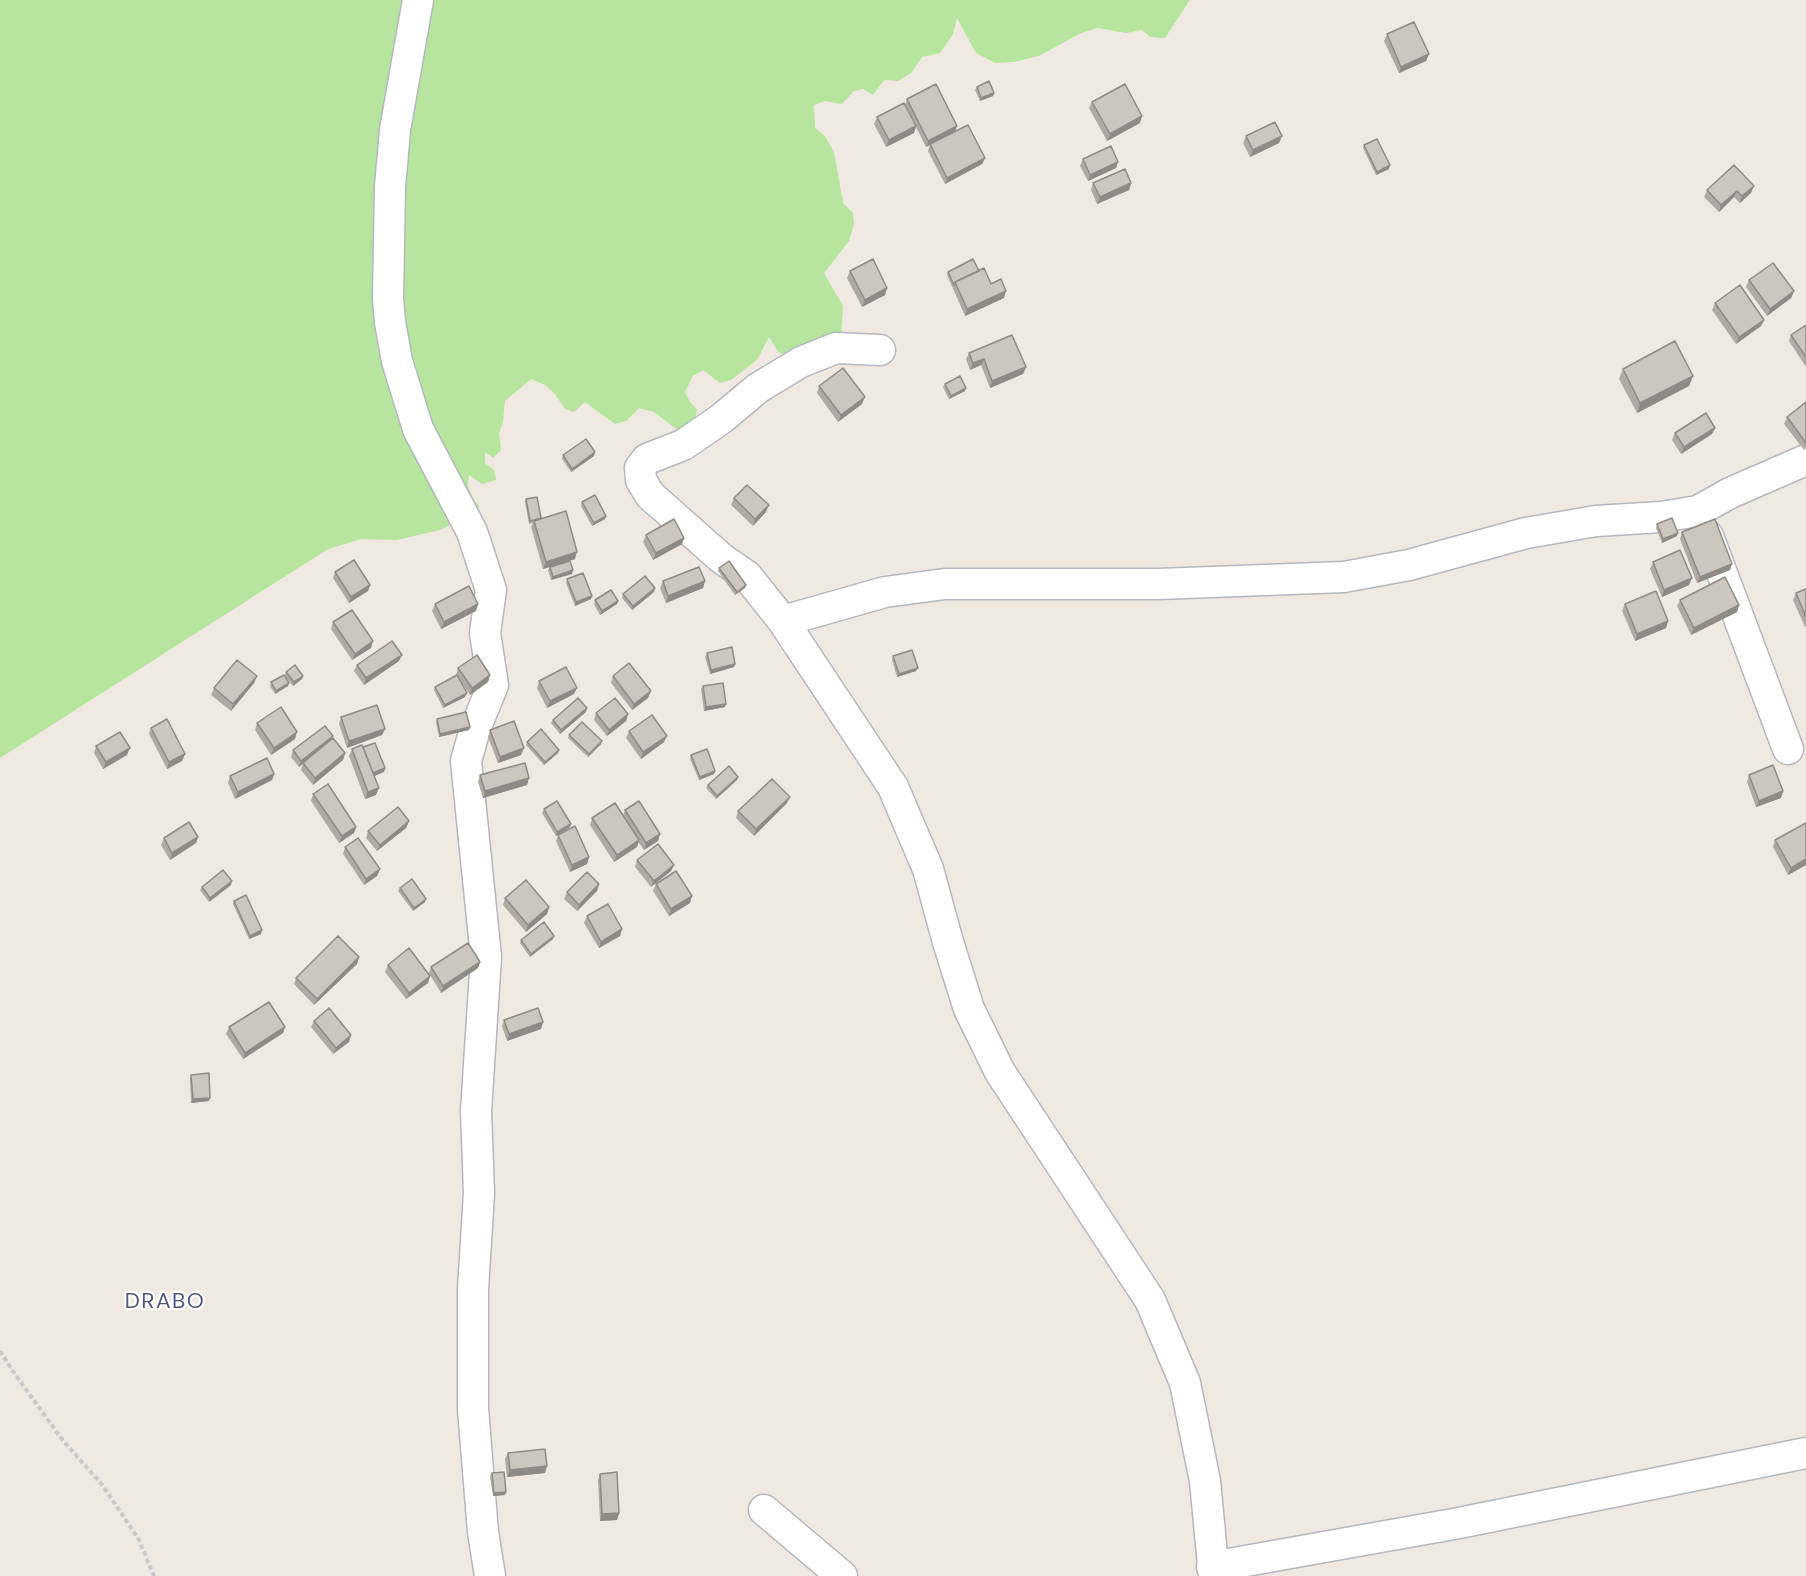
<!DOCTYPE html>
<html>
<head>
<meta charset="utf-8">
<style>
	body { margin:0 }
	canvas { display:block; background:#efe9e1 }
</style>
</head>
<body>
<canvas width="1806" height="1576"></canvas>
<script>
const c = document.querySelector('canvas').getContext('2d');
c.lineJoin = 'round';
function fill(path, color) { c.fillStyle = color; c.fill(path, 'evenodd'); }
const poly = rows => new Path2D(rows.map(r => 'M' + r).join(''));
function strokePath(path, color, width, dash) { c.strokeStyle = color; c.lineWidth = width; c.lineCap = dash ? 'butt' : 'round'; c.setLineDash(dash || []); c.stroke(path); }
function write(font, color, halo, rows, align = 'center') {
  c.font = font + ' "DM Sans",sans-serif'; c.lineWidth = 4.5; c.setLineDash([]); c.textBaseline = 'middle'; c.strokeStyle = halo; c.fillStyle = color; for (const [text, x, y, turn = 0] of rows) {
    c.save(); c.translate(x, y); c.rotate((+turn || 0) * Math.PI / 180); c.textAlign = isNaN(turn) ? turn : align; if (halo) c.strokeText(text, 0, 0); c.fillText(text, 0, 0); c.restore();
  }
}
fill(poly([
	[0,0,1190,0,1165,38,1150,37,1142,30,1126,33,1098,28,1081,33,1039,56,1014,62,995,63,976,53,957,18,953,34,940,53,922,57,911,73,898,81,884,80,873,95,863,89,854,91,842,104,825,101,814,105,815,128,825,136,834,152,843,203,853,213,854,224,849,241,824,273,843,306,841,337,801,362,778,352,769,337,757,360,731,380,720,383,703,370,693,376,685,392,690,402,697,410,694,424,679,431,654,412,639,408,626,421,615,424,585,402,574,412,565,409,555,394,545,385,531,379,505,401,503,422,499,433,501,450,493,458,485,452,485,463,494,470,496,480,482,484,469,475,468,486,472,497,479,506,476,513,440,530,397,540,361,539,328,549,0,758]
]), '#b6e59e');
const minor = poly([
	[418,0,395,130,390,187,388,298,390,322,397,361,418,429,472,532,491,590,485,633,493,685,475,729,466,761,486,957,476,1111,479,1193,473,1289,473,1409,483,1532,490,1576],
	[880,350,836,348,801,362,758,388,721,419,683,445,647,459,640,468,641,480,650,495,721,558,747,576,783,621,893,787,928,869,948,942,969,1009,1000,1072,1150,1300,1185,1383,1205,1481,1214,1576],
	[1708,536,1788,749],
	[783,621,885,592,945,584,1159,584,1344,577,1409,565,1526,533,1596,521,1661,517,1698,511,1730,493,1806,460],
	[764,1510,842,1576],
	[1212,1567,1459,1523,1806,1453]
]);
strokePath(minor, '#b4b7c1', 33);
strokePath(poly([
	[0,1351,12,1370,61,1438,103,1486,139,1540,154,1576]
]), '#c9c9c9', 4, [4.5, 3]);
strokePath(minor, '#fff', 30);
fill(poly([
	[1387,34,1429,54,1426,61,1399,73,1384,41],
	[977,87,994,93,993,96,980,101,975,90],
	[907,99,955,131,985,158,982,164,945,184,928,151,930,145,926,147,916,127,914,133,886,147,874,124,877,117,905,105],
	[1092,102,1140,123,1107,141,1089,108],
	[1246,136,1282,136,1279,143,1250,157,1243,143],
	[1364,145,1389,169,1376,175,1363,148],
	[1083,159,1118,162,1116,168,1088,181,1080,166],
	[1734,165,1751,193,1740,203,1734,197,1719,212,1704,197,1707,190],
	[1093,183,1131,183,1129,190,1097,204,1091,190],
	[850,271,887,288,885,295,862,307,847,278],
	[979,271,1004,298,965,316,947,275,948,272],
	[1749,280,1794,291,1791,298,1767,316,1746,287],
	[1715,303,1764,320,1761,326,1736,344,1712,310],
	[1806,325,1806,367,1789,341,1791,335],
	[969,353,1026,367,1023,374,990,388,981,365,970,370,966,359],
	[1623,369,1693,376,1689,386,1637,413,1619,379],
	[945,384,965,391,949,399,943,387],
	[819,386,862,404,838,422,817,393],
	[1806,402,1806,448,1804,450,1784,424,1787,417],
	[1715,428,1712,434,1681,454,1672,440,1675,433],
	[563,455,594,456,571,472,562,459],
	[734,498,766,512,753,526,731,505],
	[526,499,541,518,575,559,543,569,531,527,533,523,529,524,525,502],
	[582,502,606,516,605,519,592,526,581,506],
	[1657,524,1677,536,1662,543,1656,528],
	[1682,532,1730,570,1697,583,1680,539],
	[646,535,684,538,682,544,653,560,643,542],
	[1653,562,1689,585,1662,597,1650,569],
	[550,567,572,574,551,580,548,570],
	[719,568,746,585,745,588,735,595,718,571],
	[335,572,370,585,368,591,349,603,333,578],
	[567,579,592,596,591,599,575,606,566,583],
	[663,581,705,581,703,588,666,603,660,588],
	[1806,589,1806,627,1805,627,1793,600,1796,593],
	[654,592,632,610,622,598,623,594],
	[595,600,618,601,617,604,600,615,594,604],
	[1680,600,1739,605,1737,612,1691,635,1677,606],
	[435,604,478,604,476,611,441,629,432,611],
	[1625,604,1668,621,1666,628,1635,641,1622,611],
	[333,622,371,648,352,660,331,629],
	[707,653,735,664,734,667,710,674,705,657],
	[893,656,916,671,897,677,892,660],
	[399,661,364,685,354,671,357,665],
	[458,668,490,675,488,682,470,695,459,679,465,697,443,708,434,690,435,687,456,676,456,675],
	[286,672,302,679,293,686,285,676],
	[257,676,254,683,231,711,211,695,214,688],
	[613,676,648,698,632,710,611,683],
	[539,681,574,694,547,708,537,688],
	[271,682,288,686,275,694,270,686],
	[703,686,725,707,704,711,701,689],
	[586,712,560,734,551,723,553,720],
	[596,713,628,714,626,721,607,736,594,720],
	[341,717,385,729,382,735,347,748,339,724],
	[437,719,470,727,469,730,439,737,436,722],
	[257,723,295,739,271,755,255,730],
	[151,728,185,754,182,761,167,769,149,734],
	[490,730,524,748,521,755,498,763,488,737],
	[629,731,664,742,641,759,626,738],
	[569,735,601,744,588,757,568,738],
	[331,740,345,753,343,760,313,785,301,770,303,764,299,767,291,757,293,750],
	[527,742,559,750,558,753,544,765,526,745],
	[96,746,127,755,103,769,94,753],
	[363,747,385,768,384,772,374,776,376,795,365,799,349,756,352,749],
	[691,755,715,771,714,774,699,780,690,759],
	[274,774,272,780,235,799,228,783,230,776],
	[480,775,529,778,527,785,483,798,478,782],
	[1749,775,1783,791,1781,798,1756,807,1747,782],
	[738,777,737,780,716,799,706,788,708,785],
	[313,794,356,827,354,833,339,843,311,801],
	[787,803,754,836,736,818,738,811],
	[544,809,570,827,556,836,542,813],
	[625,810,660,834,658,841,644,850,638,842,637,847,614,862,590,825,592,818,623,815],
	[409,821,406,828,377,851,366,838,368,831],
	[558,835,589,857,587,864,570,872,556,841],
	[198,837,196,843,170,860,161,845,164,838],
	[1775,840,1806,865,1788,875,1773,847],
	[345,847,380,869,377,876,364,885,343,854],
	[637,860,674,865,671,871,651,887,635,867],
	[599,884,597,891,577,911,564,899,567,892],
	[656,884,690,903,669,916,653,891],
	[231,885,209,902,200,890,202,887],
	[400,888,425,902,413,911,398,891],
	[505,898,549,907,547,914,526,932,503,905],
	[234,901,261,934,249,939,233,904],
	[587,916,622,929,620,936,599,948,584,923],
	[554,936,553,939,530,957,520,943,521,940],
	[359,957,357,964,314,1005,294,984,296,978],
	[480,962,478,968,441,993,429,973,431,967],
	[388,965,430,976,428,983,406,999,385,972],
	[504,1020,543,1022,541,1029,507,1041,502,1026],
	[314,1021,351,1035,349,1042,333,1054,311,1027],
	[229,1027,285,1027,283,1033,243,1059,226,1034],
	[191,1075,209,1101,191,1103,190,1078],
	[508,1453,545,1473,507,1477,505,1459],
	[492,1473,505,1495,493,1496,490,1476],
	[600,1474,619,1513,617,1520,600,1521,598,1480]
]), '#afaba4');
fill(poly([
	[1429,54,1426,61,1399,73,1401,67],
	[994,93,993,96,980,101,981,98],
	[1142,116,1140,123,1107,141,1110,134],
	[916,126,914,133,886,147,889,140],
	[957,126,955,132,926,147,928,141],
	[1282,136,1279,143,1250,157,1253,150],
	[985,158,982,164,945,184,947,178],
	[1118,162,1116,168,1088,181,1090,175],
	[1390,165,1389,169,1376,175,1377,172],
	[1131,183,1129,190,1097,204,1100,197],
	[1754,186,1751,193,1740,203,1742,196],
	[1737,191,1734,197,1719,212,1721,205],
	[887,288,885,295,862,307,865,300],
	[1006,291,1004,298,965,316,967,309],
	[1794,291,1791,298,1767,316,1770,309],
	[1764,320,1761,326,1736,344,1739,337],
	[984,359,981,365,970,370,973,363],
	[1026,367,1023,374,990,388,992,381],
	[1693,376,1689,386,1637,413,1640,403],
	[966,388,965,391,949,399,951,396],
	[865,397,862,404,838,422,841,415],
	[1715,428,1712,434,1681,454,1684,447],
	[595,452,594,456,571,472,572,469],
	[769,505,766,512,753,526,755,519],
	[606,516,605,519,592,526,594,523],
	[1678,533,1677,536,1662,543,1663,539],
	[684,538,682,544,653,560,656,553],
	[577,552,575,559,543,569,546,562],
	[1732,564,1730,570,1697,583,1700,577],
	[573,570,572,574,551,580,553,577],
	[1692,578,1689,585,1662,597,1664,590],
	[705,581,703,588,666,603,668,596],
	[370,585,368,591,349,603,351,597],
	[746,585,745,588,735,595,737,592],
	[655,588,654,592,632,610,633,606],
	[592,596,591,599,575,606,576,602],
	[618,601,617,604,600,615,602,611],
	[478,604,476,611,441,629,444,622],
	[1739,605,1737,612,1691,635,1694,628],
	[1668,621,1666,628,1635,641,1637,634],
	[373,641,371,648,352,660,355,654],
	[402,655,399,661,364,685,366,678],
	[735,664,734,667,710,674,711,670],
	[918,668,916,671,897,677,899,674],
	[490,675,488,682,470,695,472,688],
	[257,676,254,683,231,711,233,704],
	[303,676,302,679,293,686,294,682],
	[289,683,288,686,275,694,276,691],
	[577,688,574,694,547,708,550,701],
	[651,691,648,698,632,710,634,704],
	[467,693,465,697,443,708,445,705],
	[726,704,725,707,704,711,706,707],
	[587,708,586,712,560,734,561,730],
	[628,714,626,721,607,736,609,730],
	[470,727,469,730,439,737,440,734],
	[385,729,382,735,347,748,349,741],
	[297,732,295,739,271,755,274,748],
	[333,736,330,743,299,767,301,761],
	[667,736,664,742,641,759,643,752],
	[602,741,601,744,588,757,589,754],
	[130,748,127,755,103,769,106,762],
	[524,748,521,755,498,763,500,757],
	[559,750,558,753,544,765,545,762],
	[345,753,343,760,313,785,315,778],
	[185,754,182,761,167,769,169,762],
	[385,768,384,772,372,777,373,774],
	[715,771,714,774,699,780,700,777],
	[274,774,272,780,235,799,238,792],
	[738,777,737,780,716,799,717,796],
	[529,778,527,785,483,798,485,791],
	[379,788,376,795,365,799,368,792],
	[1783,791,1781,798,1756,807,1759,801],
	[790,797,787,803,754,836,756,829],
	[409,821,406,828,377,851,380,845],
	[571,824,570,827,556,836,557,832],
	[356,827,354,833,339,843,342,836],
	[660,834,658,841,644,850,646,843],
	[198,837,196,843,170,860,172,853],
	[639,840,637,847,614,862,617,855],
	[589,857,587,864,570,872,572,865],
	[1806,859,1806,865,1788,875,1791,868],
	[674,865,671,871,651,887,654,881],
	[380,869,377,876,364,885,366,879],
	[232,881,231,885,209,902,210,898],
	[599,884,597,891,577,911,579,905],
	[692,896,690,903,669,916,671,909],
	[426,899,425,902,413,911,414,908],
	[549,907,547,914,526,932,528,925],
	[622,929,620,936,599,948,601,942],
	[262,930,261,934,249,939,250,936],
	[554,936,553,939,530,957,531,954],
	[359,957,357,964,314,1005,317,999],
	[480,962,478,968,441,993,443,986],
	[430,976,428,983,406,999,409,993],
	[543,1022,541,1029,507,1041,509,1034],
	[285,1027,283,1033,243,1059,245,1053],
	[351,1035,349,1042,333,1054,336,1048],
	[210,1098,209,1101,191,1103,193,1099],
	[547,1466,545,1473,507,1477,510,1470],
	[506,1492,505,1495,493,1496,494,1493],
	[619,1513,617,1520,600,1521,602,1514]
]), '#8e8b86');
const building = poly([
	[1414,22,1429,54,1401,67,1387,34,1414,22],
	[989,81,994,93,981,98,977,87,989,81],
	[936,84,957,126,928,141,907,99,936,84],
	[1125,84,1142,116,1110,134,1092,102,1125,84],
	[904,103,916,126,889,140,877,117,904,103],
	[1275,122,1282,136,1253,150,1246,136,1275,122],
	[968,125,985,158,947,178,930,144,968,125],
	[1377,139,1390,165,1377,172,1364,145,1377,139],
	[1111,146,1118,162,1090,175,1083,159,1111,146],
	[1734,165,1754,186,1742,196,1737,191,1721,205,1707,190,1734,165],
	[1125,169,1131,183,1100,197,1093,183,1125,169],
	[873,259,887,288,865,300,850,271,873,259],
	[973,259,979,271,955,282,954,285,948,272,973,259],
	[1773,263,1794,291,1770,309,1749,280,1773,263],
	[984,268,991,284,1001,279,1006,291,967,309,955,282,984,268],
	[1740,285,1764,320,1739,337,1715,303,1740,285],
	[1806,325,1806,357,1791,335,1806,325],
	[1012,335,1026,367,992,381,984,359,973,363,969,353,1012,335],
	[1675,341,1693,376,1640,403,1623,369,1675,341],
	[843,368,865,397,841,415,819,386,843,368],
	[960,376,966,388,951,396,945,384,960,376],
	[1806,402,1806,443,1787,417,1806,402],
	[1706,413,1715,428,1684,447,1675,433,1706,413],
	[586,439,595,452,572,469,563,455,586,439],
	[747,485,769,505,755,519,734,498,747,485],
	[595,495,606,516,594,523,582,502,595,495],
	[537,497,541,518,530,521,526,499,537,497],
	[566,511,577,552,546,562,534,521,566,511],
	[1672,518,1678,533,1663,539,1657,524,1672,518],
	[674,519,684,538,656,553,646,535,674,519],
	[1715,519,1732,564,1700,577,1682,532,1715,519],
	[1680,550,1692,578,1664,590,1653,562,1680,550],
	[354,560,370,585,351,597,335,572,354,560],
	[570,561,573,570,553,577,550,567,570,561],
	[729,561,746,585,737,592,719,568,729,561],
	[699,567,705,581,668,596,663,581,699,567],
	[583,573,592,596,576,602,567,579,583,573],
	[645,576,655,588,633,606,623,594,645,576],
	[1725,577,1739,605,1694,628,1680,600,1725,577],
	[469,586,478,604,444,622,435,604,469,586],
	[1806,589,1806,617,1796,593,1806,589],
	[611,590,618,601,602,611,595,600,611,590],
	[1656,591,1668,621,1637,634,1625,604,1656,591],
	[352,610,373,641,355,654,333,622,352,610],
	[392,641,402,655,366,678,357,665,392,641],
	[732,647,735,664,711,670,707,653,732,647],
	[912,650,918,668,899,674,893,656,912,650],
	[477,655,490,675,472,688,458,668,477,655],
	[237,660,257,676,233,704,214,688,237,660],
	[629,663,651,691,634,704,613,676,629,663],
	[295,665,303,676,294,682,286,672,295,665],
	[566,667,577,688,550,701,539,681,566,667],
	[284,675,289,683,276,691,271,682,284,675],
	[457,675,467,693,445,705,435,687,457,675],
	[723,683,726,704,706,707,703,686,723,683],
	[578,698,587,708,561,730,553,720,578,698],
	[615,698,628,714,609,730,596,713,615,698],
	[377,705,385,729,349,741,341,717,377,705],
	[281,707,297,732,274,748,257,723,281,707],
	[466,712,470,727,440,734,437,719,466,712],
	[652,715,667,736,643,752,629,731,652,715],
	[167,719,185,754,169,762,151,728,167,719],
	[514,721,524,748,500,757,490,730,514,721],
	[582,722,602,741,589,754,569,735,582,722],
	[325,726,333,736,301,761,293,750,325,726],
	[541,729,559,750,545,762,527,742,541,729],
	[120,732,130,748,106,762,96,746,120,732],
	[333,738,345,753,315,778,303,763,333,738],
	[375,743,385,768,373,773,363,747,375,743],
	[362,745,379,788,368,792,352,749,362,745],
	[707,749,715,771,700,777,691,755,707,749],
	[267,758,274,774,238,792,230,776,267,758],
	[525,763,529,778,485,791,480,775,525,763],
	[1773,765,1783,791,1759,801,1749,775,1773,765],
	[729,766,738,777,717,796,708,785,729,766],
	[772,779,790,797,756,829,738,811,772,779],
	[328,784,356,827,342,836,313,794,328,784],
	[557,801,571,824,557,832,544,809,557,801],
	[639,801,660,834,646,843,625,810,639,801],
	[615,803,639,840,617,855,592,818,615,803],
	[398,807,409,821,380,845,368,831,398,807],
	[189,822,198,837,172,853,164,838,189,822],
	[1806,823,1806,859,1791,868,1775,840,1806,823],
	[575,826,589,857,572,865,558,835,575,826],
	[358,838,380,869,366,879,345,847,358,838],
	[658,844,674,865,654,881,637,860,658,844],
	[223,870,232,881,210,898,202,887,223,870],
	[676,871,692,896,671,909,656,884,676,871],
	[587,872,599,884,579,905,567,892,587,872],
	[412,879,426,899,414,908,400,888,412,879],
	[526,880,549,907,528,925,505,898,526,880],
	[246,895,262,930,250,936,234,901,246,895],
	[608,904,622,929,601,942,587,916,608,904],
	[544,922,554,936,531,954,521,940,544,922],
	[338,936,359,957,317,999,296,978,338,936],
	[468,943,480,962,443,986,431,967,468,943],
	[409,948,430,976,409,993,388,965,409,948],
	[269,1002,285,1027,245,1053,229,1027,269,1002],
	[329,1008,351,1035,336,1048,314,1021,329,1008],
	[538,1008,543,1022,509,1034,504,1020,538,1008],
	[209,1073,210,1098,193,1099,191,1075,209,1073],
	[545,1449,547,1466,510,1470,508,1453,545,1449],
	[504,1472,506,1492,494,1493,492,1473,504,1472],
	[617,1472,619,1513,602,1514,600,1474,617,1472]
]);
fill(building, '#cbc7bf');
strokePath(building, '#8e8b86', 1.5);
c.letterSpacing = '1.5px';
write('22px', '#4d5680', '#fff', [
	["DRABO",165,1302]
]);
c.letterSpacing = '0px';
</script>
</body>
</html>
